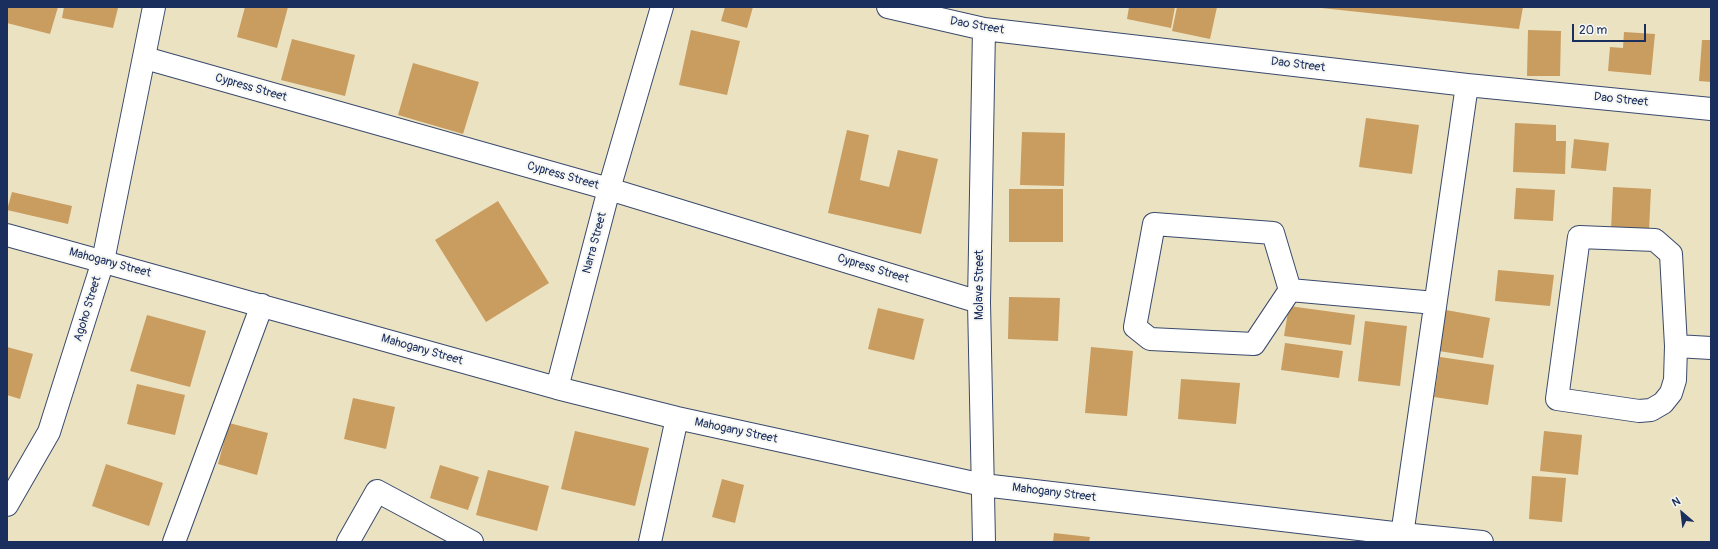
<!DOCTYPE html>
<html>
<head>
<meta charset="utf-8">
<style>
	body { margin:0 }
	#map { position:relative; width:1718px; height:549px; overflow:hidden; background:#ebe2c2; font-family:Pangolin,sans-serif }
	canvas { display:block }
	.frame { position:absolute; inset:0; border:8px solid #1b2f5e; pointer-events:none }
	.north { position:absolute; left:1662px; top:493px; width:40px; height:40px; -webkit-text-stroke:3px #f6f6f2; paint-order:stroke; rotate:332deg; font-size:11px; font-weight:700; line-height:16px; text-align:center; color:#1b2f5e }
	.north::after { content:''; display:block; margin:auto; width:14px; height:18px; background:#1b2f5e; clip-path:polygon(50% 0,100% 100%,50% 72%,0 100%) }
	.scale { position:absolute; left:1572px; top:24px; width:74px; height:18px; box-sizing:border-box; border:2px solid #1b2f5e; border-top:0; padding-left:5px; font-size:12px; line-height:14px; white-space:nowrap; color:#1b2f5e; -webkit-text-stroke:3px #f6f6f2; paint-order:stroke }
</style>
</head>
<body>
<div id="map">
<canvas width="1718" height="549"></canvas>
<div class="frame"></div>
<div class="north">N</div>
<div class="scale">20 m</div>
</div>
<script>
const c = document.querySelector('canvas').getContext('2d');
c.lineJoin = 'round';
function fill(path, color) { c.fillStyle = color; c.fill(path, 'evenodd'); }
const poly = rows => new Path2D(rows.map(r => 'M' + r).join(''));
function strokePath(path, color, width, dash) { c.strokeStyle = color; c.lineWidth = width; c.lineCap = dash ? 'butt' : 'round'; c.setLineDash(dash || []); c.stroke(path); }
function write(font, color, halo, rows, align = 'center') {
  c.font = font + ' Pangolin,sans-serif'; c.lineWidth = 4; c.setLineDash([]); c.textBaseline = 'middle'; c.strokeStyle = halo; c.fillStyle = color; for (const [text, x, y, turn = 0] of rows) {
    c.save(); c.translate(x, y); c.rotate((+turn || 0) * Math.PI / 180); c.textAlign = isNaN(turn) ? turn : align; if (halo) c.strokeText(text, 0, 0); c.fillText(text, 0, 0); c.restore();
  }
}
fill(poly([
	[7,7,58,7,50,34,7,23],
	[64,7,118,8,113,28,62,18],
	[245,7,288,7,277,48,237,37],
	[725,7,753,7,747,28,721,21],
	[1129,7,1175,7,1171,28,1127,19],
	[1177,7,1217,7,1210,39,1172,31],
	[1312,7,1523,7,1519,29],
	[691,30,740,41,727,95,679,85],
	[1528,30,1561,31,1560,76,1527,76],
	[1624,32,1655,34,1651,75,1608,71,1610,47,1623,48],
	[292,39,355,55,345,96,281,80],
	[1702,40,1711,40,1711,82,1699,81],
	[413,63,479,82,463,134,398,115],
	[1366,118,1419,125,1412,174,1359,167],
	[1515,123,1556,125,1556,141,1566,141,1565,174,1513,172],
	[847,130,869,135,860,180,889,187,898,150,938,159,921,234,828,213],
	[1022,132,1065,133,1064,186,1020,185],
	[1574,139,1609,143,1606,171,1571,168],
	[1613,187,1651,189,1649,231,1611,230],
	[1516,188,1555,190,1553,221,1514,219],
	[1009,189,1063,189,1063,242,1009,242],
	[12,192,72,206,68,224,7,210],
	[498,201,549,283,486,322,435,240],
	[1498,270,1554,275,1550,306,1495,301],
	[1009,297,1060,298,1058,341,1008,339],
	[1289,306,1355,315,1351,345,1284,336],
	[878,308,924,319,914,360,868,349],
	[1446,310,1490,318,1483,358,1439,351],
	[147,315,206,331,190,387,130,371],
	[1365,321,1407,326,1400,386,1358,381],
	[1285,343,1343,351,1339,378,1281,370],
	[7,347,33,354,20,399,7,395],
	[1091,347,1133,351,1127,416,1085,413],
	[1440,357,1494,365,1488,405,1434,397],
	[1181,379,1240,383,1236,424,1178,419],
	[137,384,185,395,175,435,127,424],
	[353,398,395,407,386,449,344,439],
	[229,423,268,433,257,475,218,464],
	[575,431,649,448,635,506,561,489],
	[1544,431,1582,435,1578,475,1540,471],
	[106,464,163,483,149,526,92,506],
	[440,465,479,477,468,510,430,498],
	[488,470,549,486,537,531,476,515],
	[1532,476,1566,478,1562,522,1529,519],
	[722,479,744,485,735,523,712,517],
	[1054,533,1090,537,1089,542,1053,542]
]), '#c99c5f');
const minor = poly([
	[888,7,984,29,1467,85,1711,109],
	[984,29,979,302,984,542],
	[145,58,609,189,979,302],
	[1154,224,1273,233,1290,290,1254,344,1150,339,1135,327,1154,224],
	[7,235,557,388,677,418,983,485,1402,534,1482,542],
	[1290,290,1435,303],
	[1676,346,1671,254,1655,240,1579,237,1557,399,1639,411,1651,410,1663,403,1671,393,1675,380,1676,346,1711,348],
	[557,388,609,189,662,7],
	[7,505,49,432,103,261,154,7],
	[174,542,262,305],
	[348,542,377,491,472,542],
	[650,542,677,418],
	[1401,542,1467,85]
]);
strokePath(minor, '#3a4a6d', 24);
strokePath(minor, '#fff', 22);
write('12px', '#1b2f5e', '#f6f6f2', [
	["Dao Street",977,26,10],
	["Dao Street",1298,65,7],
	["Cypress Street",251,88,16],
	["Dao Street",1621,100,6],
	["Cypress Street",563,176,16],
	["Narra Street",595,243,-75],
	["Mahogany Street",110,263,15],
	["Cypress Street",873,269,17],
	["Molave Street",980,285,-90],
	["Agoho Street",88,309,-73],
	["Mahogany Street",422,350,16],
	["Mahogany Street",736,431,12],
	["Mahogany Street",1054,493,7]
]);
</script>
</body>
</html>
